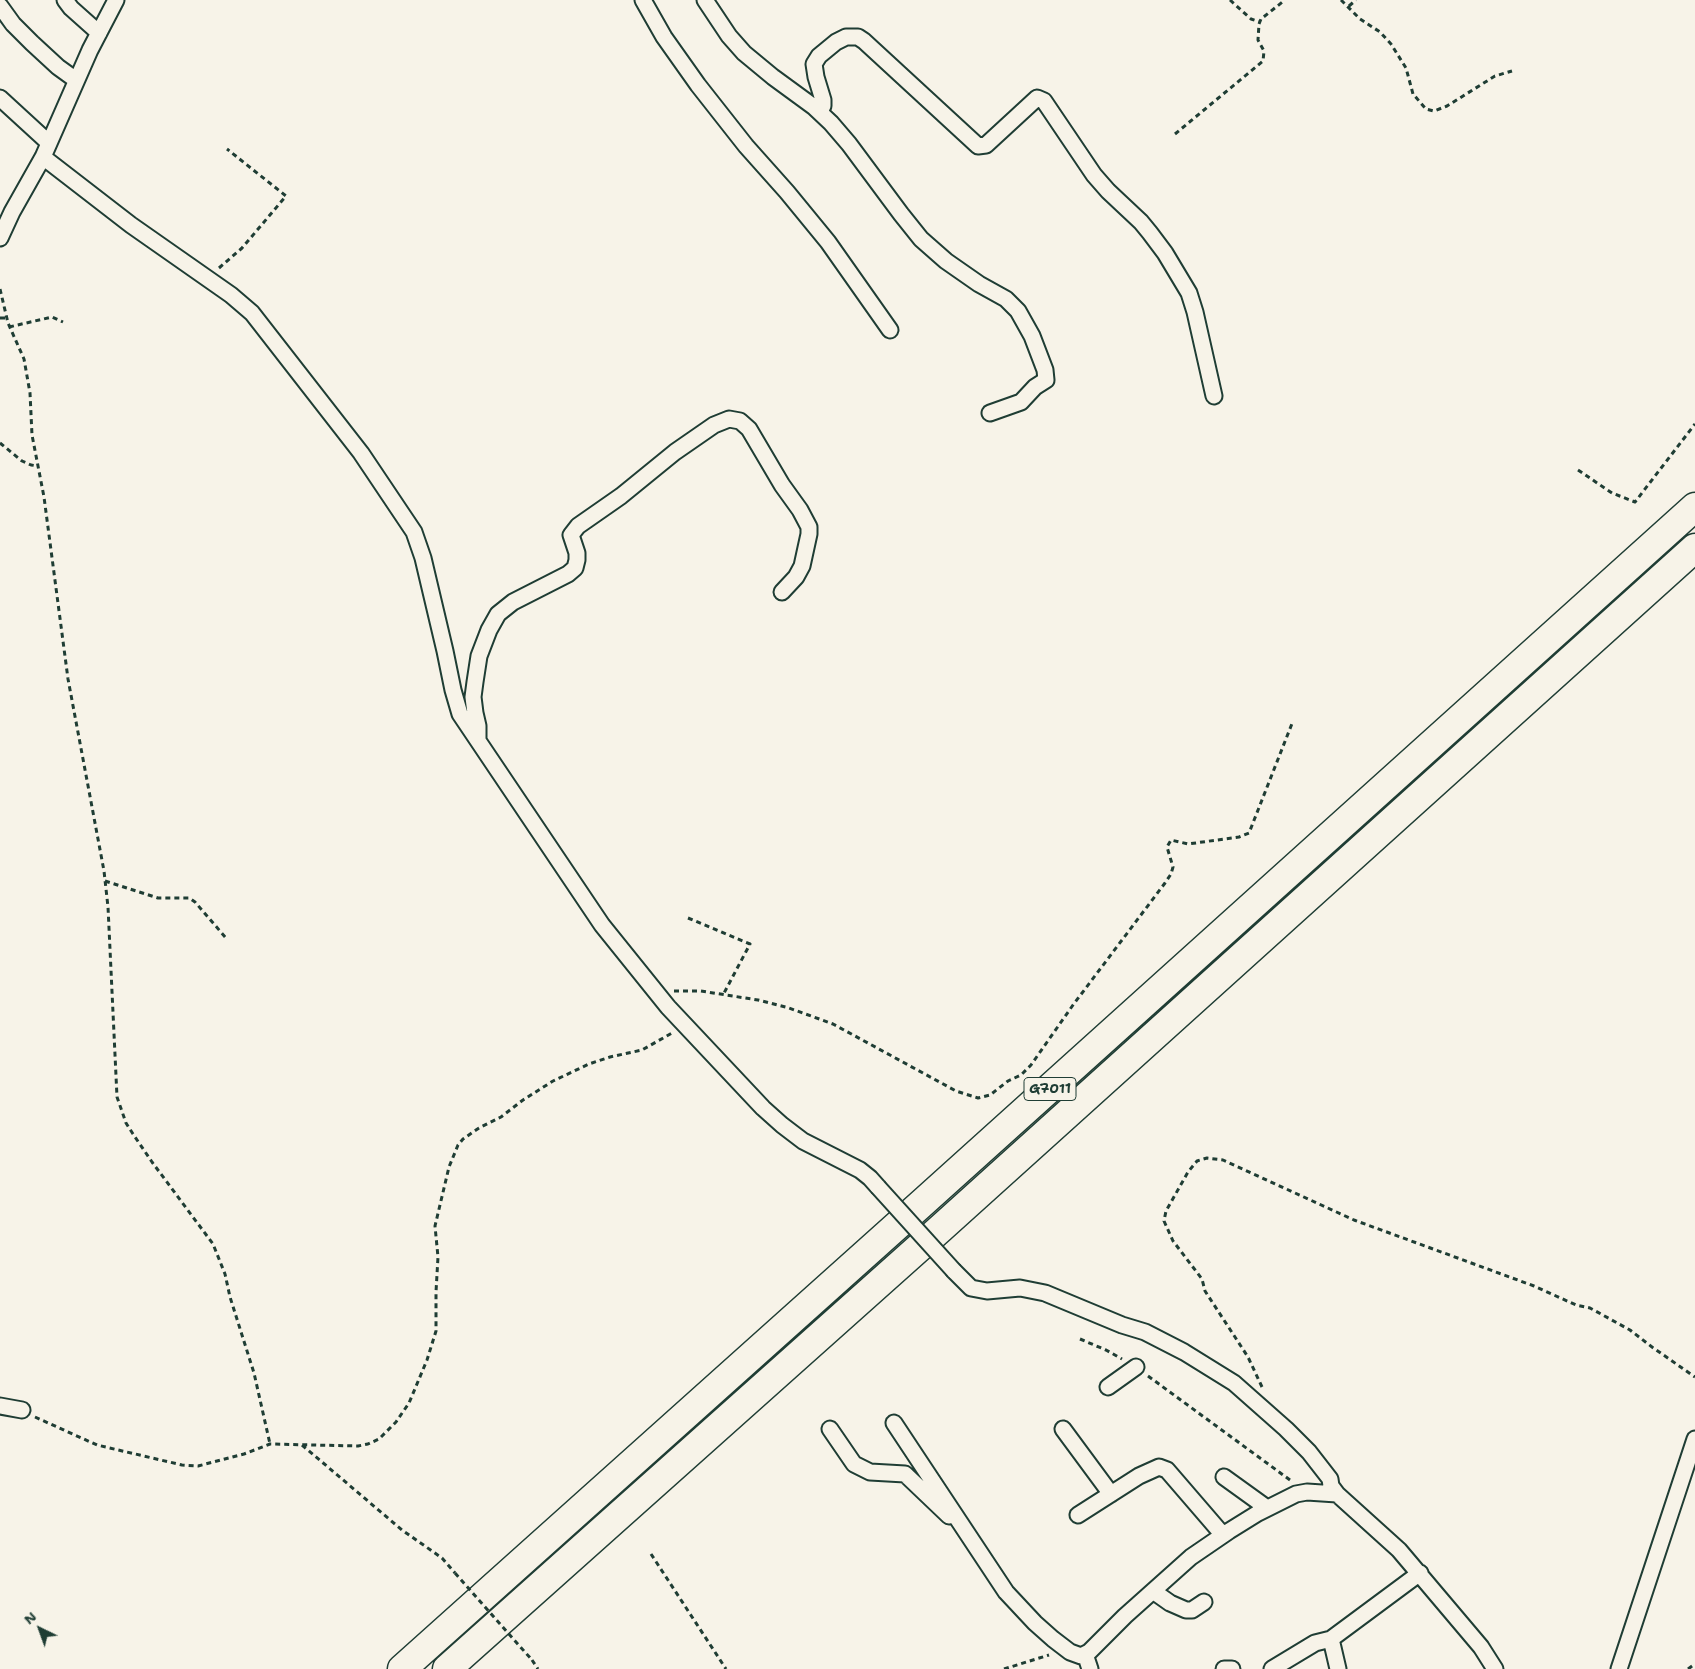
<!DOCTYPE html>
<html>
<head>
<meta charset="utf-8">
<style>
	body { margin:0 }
	#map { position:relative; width:1695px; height:1669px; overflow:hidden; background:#f7f3e8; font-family:"Shantell Sans",sans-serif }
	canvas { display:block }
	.north { position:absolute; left:15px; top:1604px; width:50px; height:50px; -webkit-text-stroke:4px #f7f3e8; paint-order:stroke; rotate:318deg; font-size:14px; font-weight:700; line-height:20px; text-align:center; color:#1f3d34 }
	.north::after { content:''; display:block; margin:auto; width:18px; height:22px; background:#1f3d34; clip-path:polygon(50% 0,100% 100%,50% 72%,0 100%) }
</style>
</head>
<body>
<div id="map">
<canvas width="1695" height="1669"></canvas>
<div class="north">N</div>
</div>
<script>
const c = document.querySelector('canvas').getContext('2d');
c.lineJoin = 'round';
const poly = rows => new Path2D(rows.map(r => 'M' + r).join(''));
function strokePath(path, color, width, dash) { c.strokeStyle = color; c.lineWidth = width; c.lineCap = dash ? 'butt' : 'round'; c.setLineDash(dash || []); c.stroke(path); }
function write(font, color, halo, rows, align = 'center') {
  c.font = font + ' "Shantell Sans",sans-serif'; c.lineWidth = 4; c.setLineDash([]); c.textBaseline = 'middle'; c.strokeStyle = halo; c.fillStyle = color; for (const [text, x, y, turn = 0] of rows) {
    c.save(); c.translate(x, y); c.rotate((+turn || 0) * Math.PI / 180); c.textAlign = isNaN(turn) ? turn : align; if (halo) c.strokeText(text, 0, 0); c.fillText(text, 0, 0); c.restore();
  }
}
const minor = poly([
	[65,0,71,8,99,33],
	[643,0,664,37,698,85,746,146,787,192,828,242,890,330],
	[705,0,729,36,744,53,773,77,814,107,831,123,849,144,901,214,921,239,946,261,979,284,1006,299,1018,311,1032,336,1045,370,1046,380,1035,387,1021,402,990,413],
	[0,6,13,24,32,43,58,67,76,80],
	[0,98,49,143],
	[819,111,823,106,823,100,816,77,814,64,819,56,836,42,846,37,858,37,864,41,978,146,986,145,1037,98,1044,101,1094,175,1108,191,1141,222,1150,233,1165,253,1189,293,1195,312,1214,396],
	[43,157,131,225,231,295,252,313,361,453,414,532,423,558,445,651,453,690,460,714,602,925,668,1007,763,1108,782,1125,803,1141,860,1170,870,1178,878,1187],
	[0,238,12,212,43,157,90,50,116,0],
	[478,740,478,726,475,713,473,697,475,682,479,656,489,630,498,614,513,602,568,574,575,568,577,560,577,553,571,535,578,526,621,496,675,452,714,425,729,419,740,421,749,429,782,485,800,510,809,527,809,534,802,566,796,577,782,592],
	[954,1271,971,1288,987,1291,1020,1288,1045,1293,1122,1325,1145,1332,1184,1352,1234,1383,1286,1429,1309,1452,1330,1479,1331,1486,1337,1494,1399,1550,1481,1647,1495,1669],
	[1108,1387,1136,1367],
	[0,1406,22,1410],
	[894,1423,1006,1592,1035,1623,1053,1639,1070,1652,1081,1656,1089,1652,1125,1616,1191,1557,1229,1531,1258,1513,1296,1494,1307,1492,1337,1494],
	[830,1429,854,1464,870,1472,905,1474,949,1516],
	[1063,1429,1111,1494],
	[1224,1477,1267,1508],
	[1078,1515,1139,1476,1159,1467,1167,1470,1223,1535],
	[1153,1591,1170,1603,1186,1610,1192,1610,1204,1602],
	[1331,1639,1338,1669],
	[1085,1654,1090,1669],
	[1224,1669,1232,1669],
	[1272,1669,1315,1643,1331,1639,1420,1573],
	[1619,1669,1695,1439]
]);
const motorway = poly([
	[402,1669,920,1205,1695,507],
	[447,1669,941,1228,1695,548]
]);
strokePath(minor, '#1f3d34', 19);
strokePath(motorway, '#1f3d34', 31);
strokePath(poly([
	[1230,0,1251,19,1260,22],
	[1341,0,1360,19,1380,32,1391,44,1406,68,1413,94,1426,109,1434,111,1447,106,1495,76,1512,71],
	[1349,6,1356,0],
	[1175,134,1263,61,1264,51,1258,40,1259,24,1261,19,1285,0],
	[219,268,242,248,286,196,227,149],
	[0,289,8,323,24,359,30,393,32,435,44,497,68,679,104,871,108,907,117,1097,126,1123,133,1134,152,1162,213,1244,225,1274,230,1297,254,1373,270,1444],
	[0,318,7,318],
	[9,327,52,317,63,322],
	[0,443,22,461,31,465,38,466],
	[1578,470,1612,493,1635,502,1695,424],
	[105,881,158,898,189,898,195,902,226,938],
	[688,918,750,944,723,995],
	[674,991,701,991,758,1000,789,1008,833,1024,956,1091,978,1098,990,1095,1008,1081,1021,1075,1031,1065,1073,1005,1165,883,1171,874,1173,867,1167,847,1171,840,1188,844,1239,837,1249,833,1293,721],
	[1080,1339,1106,1350,1122,1359],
	[1148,1376,1290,1480],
	[1262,1387,1248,1357,1205,1291,1202,1279,1173,1241,1164,1221,1166,1211,1188,1172,1197,1161,1207,1158,1223,1160,1354,1220,1534,1286,1576,1305,1590,1308,1630,1330,1652,1347,1695,1377],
	[35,1417,97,1445,182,1465,198,1466,244,1454,270,1444,358,1446,368,1444,379,1439,396,1422,409,1403,427,1360,436,1331,436,1292,438,1257,435,1226,449,1167,458,1145,463,1139,479,1128,501,1117,523,1100,553,1081,589,1064,610,1057,642,1050,672,1033],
	[302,1445,402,1530,442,1558,455,1573],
	[651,1554,726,1669],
	[532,1660,538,1669],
	[1004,1669,1049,1655],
	[1688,1669,1695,1664]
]), '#1f3d34', 3, [5, 4]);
strokePath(minor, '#f7f3e8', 15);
strokePath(motorway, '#f7f3e8', 28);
const minorBridge = poly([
	[878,1187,954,1271]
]);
strokePath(minorBridge, '#1f3d34', 19, []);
strokePath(poly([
	[455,1573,532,1660]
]), '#1f3d34', 3, [5, 4]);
strokePath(minorBridge, '#f7f3e8', 15);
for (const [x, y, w] of [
	[1050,1089,52]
]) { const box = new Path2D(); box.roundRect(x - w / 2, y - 11.5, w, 23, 4); c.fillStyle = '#f7f3e8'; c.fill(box); strokePath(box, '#1f3d34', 1); }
write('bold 14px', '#1f3d34', null, [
	["G7011",1050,1089]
]);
</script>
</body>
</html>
